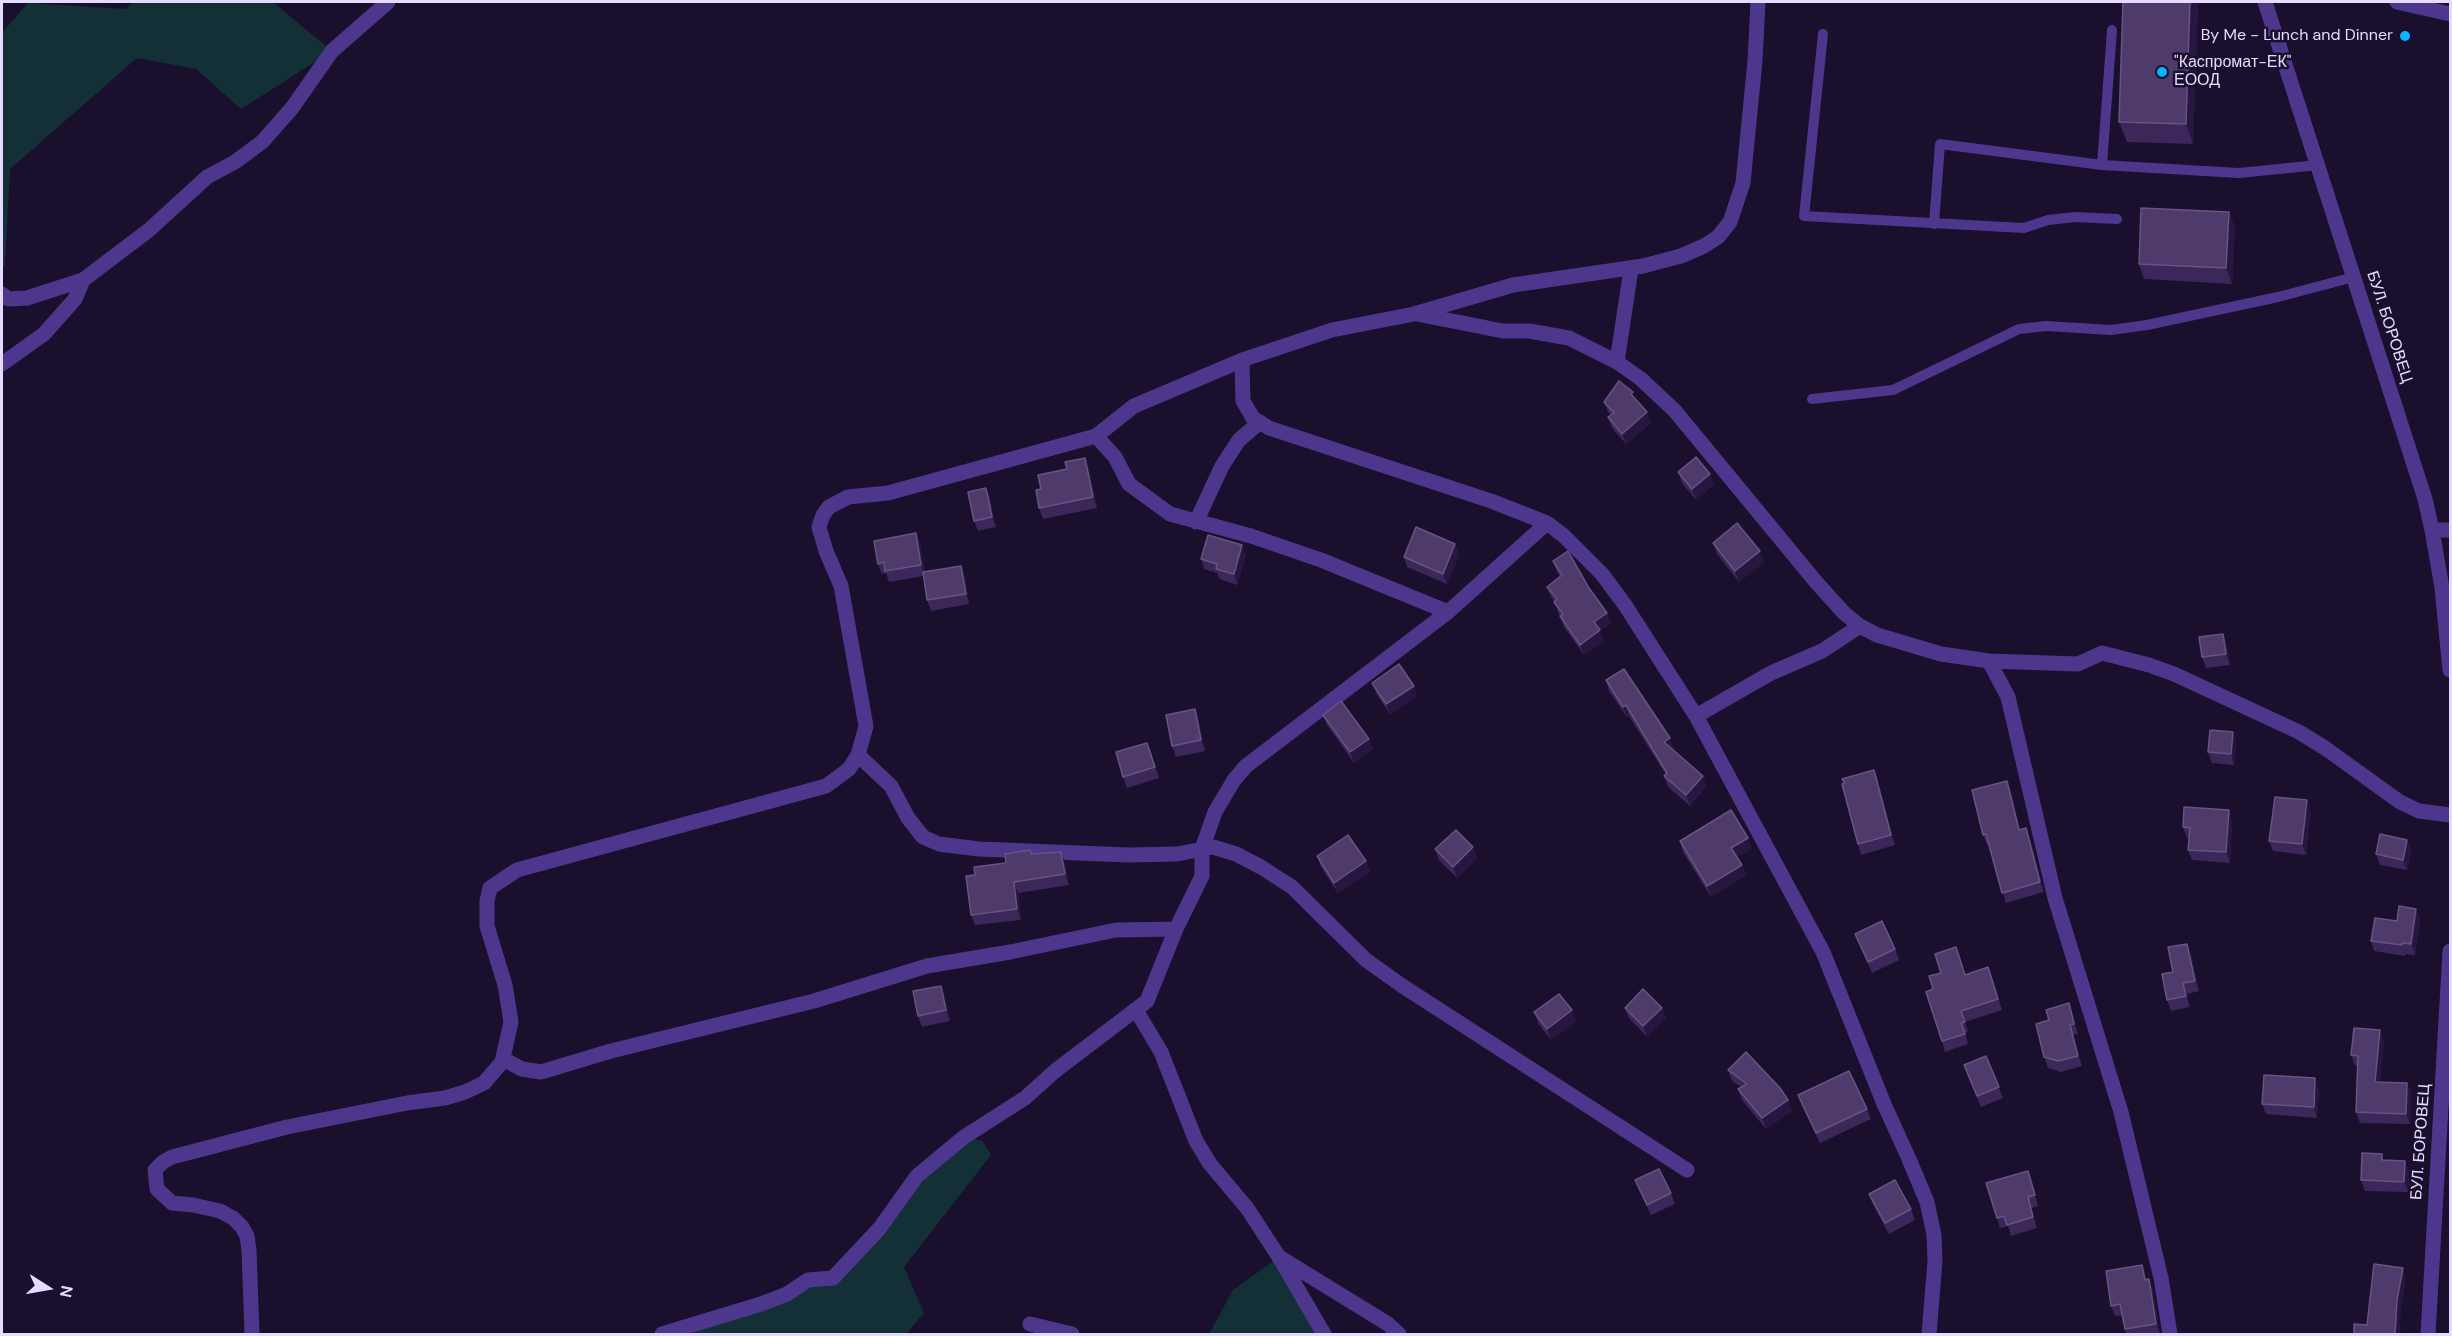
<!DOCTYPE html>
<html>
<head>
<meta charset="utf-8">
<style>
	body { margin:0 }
	#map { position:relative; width:2452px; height:1336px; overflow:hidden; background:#1a0f2c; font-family:"DM Sans",sans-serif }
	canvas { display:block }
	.frame { position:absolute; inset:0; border:3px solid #e5daff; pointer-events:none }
	.north { position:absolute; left:18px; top:1258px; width:60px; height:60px; -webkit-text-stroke:4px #1a0f2c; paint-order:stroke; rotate:101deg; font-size:16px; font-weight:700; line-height:24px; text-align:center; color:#e5daff }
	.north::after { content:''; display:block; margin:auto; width:21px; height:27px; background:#e5daff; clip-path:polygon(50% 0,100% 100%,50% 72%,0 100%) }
</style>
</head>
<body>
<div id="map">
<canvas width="2452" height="1336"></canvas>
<div class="frame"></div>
<div class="north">N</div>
</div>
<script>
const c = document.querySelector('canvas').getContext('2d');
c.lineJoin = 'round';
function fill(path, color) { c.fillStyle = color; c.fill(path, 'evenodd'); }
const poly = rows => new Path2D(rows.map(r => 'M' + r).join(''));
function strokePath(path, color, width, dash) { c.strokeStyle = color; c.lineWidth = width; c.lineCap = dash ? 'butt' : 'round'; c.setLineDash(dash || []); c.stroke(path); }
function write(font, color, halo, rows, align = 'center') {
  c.font = font + ' "DM Sans",sans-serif'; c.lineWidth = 5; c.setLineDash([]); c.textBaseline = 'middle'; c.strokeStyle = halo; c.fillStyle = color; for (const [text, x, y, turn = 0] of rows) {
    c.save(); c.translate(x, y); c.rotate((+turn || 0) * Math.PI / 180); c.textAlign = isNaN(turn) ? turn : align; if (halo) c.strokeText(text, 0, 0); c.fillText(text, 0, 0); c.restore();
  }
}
fill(poly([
	[133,2,273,2,332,51,241,109,196,69,137,58,10,169,5,265,2,268,2,33,28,3,126,9],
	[964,1137,983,1141,991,1155,904,1267,924,1313,906,1334,662,1334,833,1277,898,1201],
	[1279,1257,1324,1334,1209,1334,1233,1290]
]), '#123036');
strokePath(poly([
	[1823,34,1804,216,2024,228,2048,220,2075,217,2117,219],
	[2102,165,2112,30],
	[1934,224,1940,144,2102,165,2239,173,2318,165],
	[1812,399,1893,390,2019,329,2046,326,2111,330,2147,325,2278,297,2354,277]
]), '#4c378d', 10);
strokePath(poly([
	[2397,2,2450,14],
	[2,294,8,299,27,298,83,280],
	[1417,314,1503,331,1529,331,1569,338,1617,362,1641,379,1675,411,1816,582,1844,613,1860,626,1877,635,1941,654,1989,661,2078,664,2102,653,2149,665,2174,674,2299,732,2325,748,2400,802,2419,811,2450,815],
	[1242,360,1243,401,1253,418,1269,428,1491,501,1547,523,1564,536,1602,574,1625,605,1696,716,1823,952,1884,1104,1909,1159,1927,1202,1934,1235,1935,1261,1929,1334],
	[1617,362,1631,269],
	[2,364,44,334,75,299,83,280,149,230,207,177,235,162,262,142,292,108,332,51,388,2],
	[1096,436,1115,457,1129,484,1170,514,1251,536,1321,560,1448,612],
	[1196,522,1222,466,1239,440,1260,422],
	[2432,530,2450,530],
	[1989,661,2008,697,2055,898,2121,1112,2161,1278,2170,1334],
	[1696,716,1771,673,1822,651,1860,626],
	[858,755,891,786,908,818,923,837,939,844,979,849,1128,855,1177,854,1213,847,1236,854,1261,867,1292,887,1366,960,1401,985,1687,1170],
	[1136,1010,1161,1052,1196,1141,1210,1164,1247,1208,1279,1257],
	[503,1059,522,1069,541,1072,611,1051,814,1001,927,966,1010,952,1116,930,1176,929],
	[1030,1324,1072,1334],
	[252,1334,249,1250,247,1236,242,1227,233,1218,220,1211,193,1205,172,1203,157,1189,155,1170,163,1162,172,1157,287,1127,407,1103,445,1098,465,1092,484,1083,502,1062,511,1022,505,985,487,926,487,901,490,888,517,870,826,786,849,769,858,755,866,726,841,586,826,551,819,527,823,515,829,507,848,497,888,493,1096,436,1134,406,1245,359,1332,330,1414,314,1513,285,1643,266,1681,256,1704,246,1718,237,1730,222,1743,183,1755,61,1758,2],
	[662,1334,761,1304,787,1294,808,1280,833,1278,879,1229,917,1176,964,1137,1025,1098,1055,1071,1147,1001,1176,929,1202,876,1202,849,1215,812,1234,780,1246,766,1448,612,1547,523],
	[1324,1334,1279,1257,1388,1324,1399,1334]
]), '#4c378d', 15);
strokePath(poly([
	[2265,2,2425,499,2432,530,2442,588,2450,670],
	[2428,1334,2450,951]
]), '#4c378d', 15);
fill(poly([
	[2198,2,2193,144,2127,142,2119,122],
	[2229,212,2235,228,2232,284,2144,279,2139,264],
	[1635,399,1651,423,1626,444,1612,428,1608,417,1611,416,1608,412,1604,402],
	[1089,468,1097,508,1043,519,1039,508,1041,489],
	[1678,472,1710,474,1714,484,1696,500,1682,483],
	[986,488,990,498,996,527,978,531,974,521],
	[1713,543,1764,562,1739,582,1717,554],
	[920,544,925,572,961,566,965,577,969,604,931,611,927,600,923,576,889,582,886,573,882,574,878,564],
	[1455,544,1459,555,1447,584,1407,567,1404,557],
	[1246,555,1237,585,1220,579,1217,573,1204,569,1201,559],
	[1553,561,1589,588,1607,613,1611,623,1600,631,1604,641,1584,655,1564,627,1560,616,1558,612,1554,601,1551,597,1547,587,1560,577,1557,572],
	[2223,634,2227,645,2230,665,2206,668,2202,657],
	[1606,680,1674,748,1672,750,1703,776,1706,787,1690,806,1668,787,1664,776,1666,775,1629,716,1627,717,1609,691],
	[1372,683,1414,686,1417,696,1390,715,1376,693],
	[1323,715,1369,739,1373,749,1354,763,1327,725],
	[1198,719,1205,751,1176,757,1172,746],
	[2233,732,2236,742,2234,765,2212,763,2208,752],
	[1151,753,1159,778,1127,788,1123,777],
	[1842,779,1878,781,1895,845,1861,855,1858,844],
	[2007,781,2011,792,2020,830,2026,828,2030,839,2044,892,2006,903,1989,845,1987,845,1983,835],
	[2311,811,2306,855,2273,851,2269,841],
	[2232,821,2230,863,2192,860,2188,850,2189,838,2187,838,2183,827],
	[2407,840,2411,850,2407,870,2380,865,2376,854],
	[1680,841,1752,848,1737,857,1742,865,1746,875,1711,897,1683,852],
	[1473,847,1477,858,1457,878,1439,860,1435,849],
	[1031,854,1065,862,1069,885,1018,893,1021,920,975,925,971,915,975,875],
	[1317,856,1366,861,1370,872,1338,893,1321,867],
	[2420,919,2415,955,2406,954,2405,956,2374,951,2371,941,2397,921],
	[1855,934,1895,949,1899,960,1872,973],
	[2191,954,2199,991,2187,994,2190,1007,2171,1011,2167,1000,2173,972],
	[1965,975,1992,978,2002,1010,1965,1022,1968,1032,1965,1033,1968,1044,1945,1052,1942,1041],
	[941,986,945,996,950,1021,922,1027,918,1016],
	[1625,1008,1662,1008,1666,1018,1647,1037,1629,1018],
	[1534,1012,1576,1021,1551,1040,1538,1023],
	[2073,1014,2078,1034,2073,1035,2082,1066,2061,1072,2048,1068,2044,1057],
	[2384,1041,2380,1082,2407,1083,2411,1093,2410,1124,2360,1123,2356,1112,2357,1066,2355,1066,2351,1055],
	[1986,1056,2003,1098,1981,1107,1968,1076],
	[1728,1070,1788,1100,1792,1111,1766,1129,1742,1100,1738,1089,1741,1087,1732,1081],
	[2319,1089,2317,1118,2266,1114,2262,1104],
	[1798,1095,1867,1109,1871,1119,1820,1143,1802,1106],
	[2405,1161,2409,1171,2408,1192,2365,1191,2361,1180],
	[2028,1171,2038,1206,2031,1208,2037,1228,2011,1236,2008,1226,2000,1228,1997,1218],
	[1635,1180,1671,1193,1675,1204,1651,1215],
	[1869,1194,1911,1209,1915,1220,1889,1234,1873,1205],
	[2146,1276,2147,1279,2153,1290,2160,1334,2126,1335,2122,1315,2115,1316,2111,1306]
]), '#3c275a');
fill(poly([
	[2190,2,2198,2,2193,144,2186,124],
	[2229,212,2235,228,2232,284,2226,268],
	[1647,412,1651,423,1626,444,1622,434],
	[1085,458,1089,468,1097,508,1093,497],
	[1710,474,1714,484,1696,500,1692,489],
	[986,488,990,498,996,527,992,517],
	[916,533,920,544,925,575,921,565],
	[1455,544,1459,555,1447,584,1443,574],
	[1242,545,1246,555,1237,585,1234,574],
	[1760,551,1764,562,1739,582,1735,571],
	[961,566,965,577,969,604,966,594],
	[1607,613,1611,623,1600,631,1604,641,1584,655,1580,645,1594,622],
	[2223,634,2227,645,2230,665,2226,654],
	[1414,686,1417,696,1390,715,1386,704],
	[1626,705,1629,716,1627,717,1623,707],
	[1195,709,1198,719,1205,751,1201,740],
	[2233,732,2236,742,2234,765,2231,754],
	[1670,738,1674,748,1667,753,1664,742],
	[1369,739,1373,749,1354,763,1350,752],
	[1874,770,1878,781,1895,845,1891,835],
	[1703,776,1706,787,1690,806,1686,795],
	[2007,781,2011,792,2023,841,2019,830],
	[2307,800,2311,811,2306,855,2302,844],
	[2229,810,2232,821,2230,863,2226,852],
	[2026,828,2030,839,2044,892,2040,882],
	[1748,838,1752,848,1735,858,1731,848],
	[2407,840,2411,850,2407,870,2403,860],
	[1473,847,1477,858,1457,878,1453,867],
	[1061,852,1065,862,1069,885,1065,874],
	[1366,861,1370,872,1338,893,1334,883],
	[1742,865,1746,875,1711,897,1707,886],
	[1014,882,1018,893,1021,920,1017,909],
	[2416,909,2420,919,2415,955,2411,944],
	[2187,944,2191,954,2199,991,2195,981],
	[2183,983,2187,994,2190,1007,2186,996],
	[941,986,945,996,950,1021,946,1010],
	[2069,1003,2073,1014,2078,1034,2074,1024],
	[1662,1008,1666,1018,1647,1037,1643,1026],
	[1572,1010,1576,1021,1551,1040,1547,1029],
	[2070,1025,2073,1035,2082,1066,2078,1056],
	[2380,1030,2384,1041,2379,1092,2375,1082],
	[2315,1078,2319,1089,2317,1118,2314,1107],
	[2407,1083,2411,1093,2410,1124,2406,1114],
	[1788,1100,1792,1111,1766,1129,1762,1118],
	[2405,1161,2409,1171,2408,1192,2404,1182],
	[2028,1171,2032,1181,2038,1206,2035,1195],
	[2142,1265,2146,1276,2148,1290,2145,1280],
	[2403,1268,2406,1279,2401,1310,2400,1335,2395,1335,2397,1300],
	[2149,1279,2153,1290,2160,1334,2156,1324]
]), '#271640');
const building = poly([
	[2123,2,2190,2,2186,124,2119,122,2123,2],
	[2141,208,2229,212,2226,268,2139,264,2141,208],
	[1619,381,1633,392,1631,394,1647,412,1622,434,1608,417,1614,413,1604,402,1619,381],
	[1696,457,1710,474,1692,489,1678,472,1696,457],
	[1085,458,1093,497,1039,508,1036,490,1041,489,1038,475,1067,469,1065,462,1085,458],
	[986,488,992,517,974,521,968,492,986,488],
	[1737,523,1760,551,1735,571,1713,543,1737,523],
	[1416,527,1455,544,1443,574,1404,557,1416,527],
	[916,533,921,565,885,571,884,562,878,564,874,541,916,533],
	[1208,535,1242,545,1234,574,1216,569,1217,564,1201,559,1208,535],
	[1568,551,1589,588,1607,613,1594,622,1600,630,1580,645,1560,616,1563,614,1554,602,1557,599,1547,587,1562,575,1553,561,1568,551],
	[961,566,966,594,927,600,923,572,961,566],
	[2223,634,2226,654,2202,657,2199,637,2223,634],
	[1399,664,1414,686,1386,704,1372,683,1399,664],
	[1624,669,1670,738,1664,742,1703,776,1686,795,1664,776,1667,773,1626,705,1623,707,1606,680,1624,669],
	[1341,701,1369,739,1350,752,1323,715,1341,701],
	[1195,709,1201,740,1172,746,1166,715,1195,709],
	[2210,730,2233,732,2231,754,2208,752,2210,730],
	[1147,743,1155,767,1123,777,1116,752,1147,743],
	[1874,770,1891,835,1858,844,1842,784,1845,783,1842,779,1874,770],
	[2007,781,2019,830,2026,828,2040,882,2002,893,1986,834,1983,835,1972,790,2007,781],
	[2275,797,2307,800,2302,844,2269,841,2275,797],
	[2184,807,2229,810,2226,852,2188,850,2190,828,2183,827,2184,807],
	[1731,810,1748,838,1731,848,1742,865,1707,886,1680,841,1731,810],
	[1456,830,1473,847,1453,867,1435,849,1456,830],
	[2380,834,2407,840,2403,860,2376,854,2380,834],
	[1348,835,1366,861,1334,883,1317,856,1348,835],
	[1030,850,1031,854,1061,852,1065,874,1014,882,1017,909,971,915,966,876,975,875,974,867,1006,863,1005,854,1030,850],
	[2399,906,2416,909,2411,944,2402,943,2402,945,2371,941,2375,918,2397,921,2399,906],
	[1882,921,1895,949,1868,962,1855,934,1882,921],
	[2187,944,2195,981,2183,983,2186,996,2167,1000,2162,974,2173,972,2168,947,2187,944],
	[1956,947,1965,975,1988,967,1998,999,1961,1011,1965,1022,1961,1023,1965,1034,1942,1041,1926,992,1933,989,1929,976,1941,973,1935,954,1956,947],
	[941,986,946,1010,918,1016,913,991,941,986],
	[1643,989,1662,1008,1643,1026,1625,1008,1643,989],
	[1559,994,1572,1010,1547,1029,1534,1012,1559,994],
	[2069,1003,2074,1024,2070,1025,2078,1056,2058,1061,2044,1057,2036,1024,2049,1020,2046,1010,2069,1003],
	[2354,1028,2380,1030,2375,1082,2407,1083,2406,1114,2356,1112,2358,1056,2351,1055,2354,1028],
	[1746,1052,1780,1088,1788,1100,1762,1118,1738,1089,1747,1084,1728,1070,1746,1052],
	[1986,1056,1999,1087,1977,1096,1964,1065,1986,1056],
	[1849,1071,1867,1109,1816,1133,1798,1095,1849,1071],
	[2264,1075,2315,1078,2314,1107,2262,1104,2264,1075],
	[2362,1153,2382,1154,2382,1160,2405,1161,2404,1182,2361,1180,2362,1153],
	[1659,1169,1671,1193,1647,1205,1635,1180,1659,1169],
	[2028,1171,2035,1195,2028,1197,2033,1217,2007,1225,2004,1216,1997,1218,1986,1183,2028,1171],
	[1895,1180,1911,1209,1885,1223,1869,1194,1895,1180],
	[2374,1264,2403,1268,2397,1300,2395,1335,2354,1335,2354,1324,2367,1325,2374,1264],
	[2142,1265,2145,1280,2149,1279,2156,1324,2125,1329,2120,1304,2111,1306,2106,1271,2142,1265]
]);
fill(building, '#4e3b6c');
strokePath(building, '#665483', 1.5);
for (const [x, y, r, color] of [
	[2405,36,6,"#06b5ff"],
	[2162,72,6,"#06b5ff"]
]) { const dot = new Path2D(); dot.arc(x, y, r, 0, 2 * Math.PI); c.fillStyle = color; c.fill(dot); strokePath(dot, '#1a0f2c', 2); }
write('16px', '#e5daff', '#1a0f2c', [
	["By Me - Lunch and Dinner",2393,36],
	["\"Каспромат-ЕК\"",2174,63,"left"],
	["ЕООД",2174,81,"left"]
], 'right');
write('16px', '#e5daff', '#1a0f2c', [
	["БУЛ. БОРОВЕЦ",2389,327,72],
	["БУЛ. БОРОВЕЦ",2421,1142,-86]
]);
</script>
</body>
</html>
